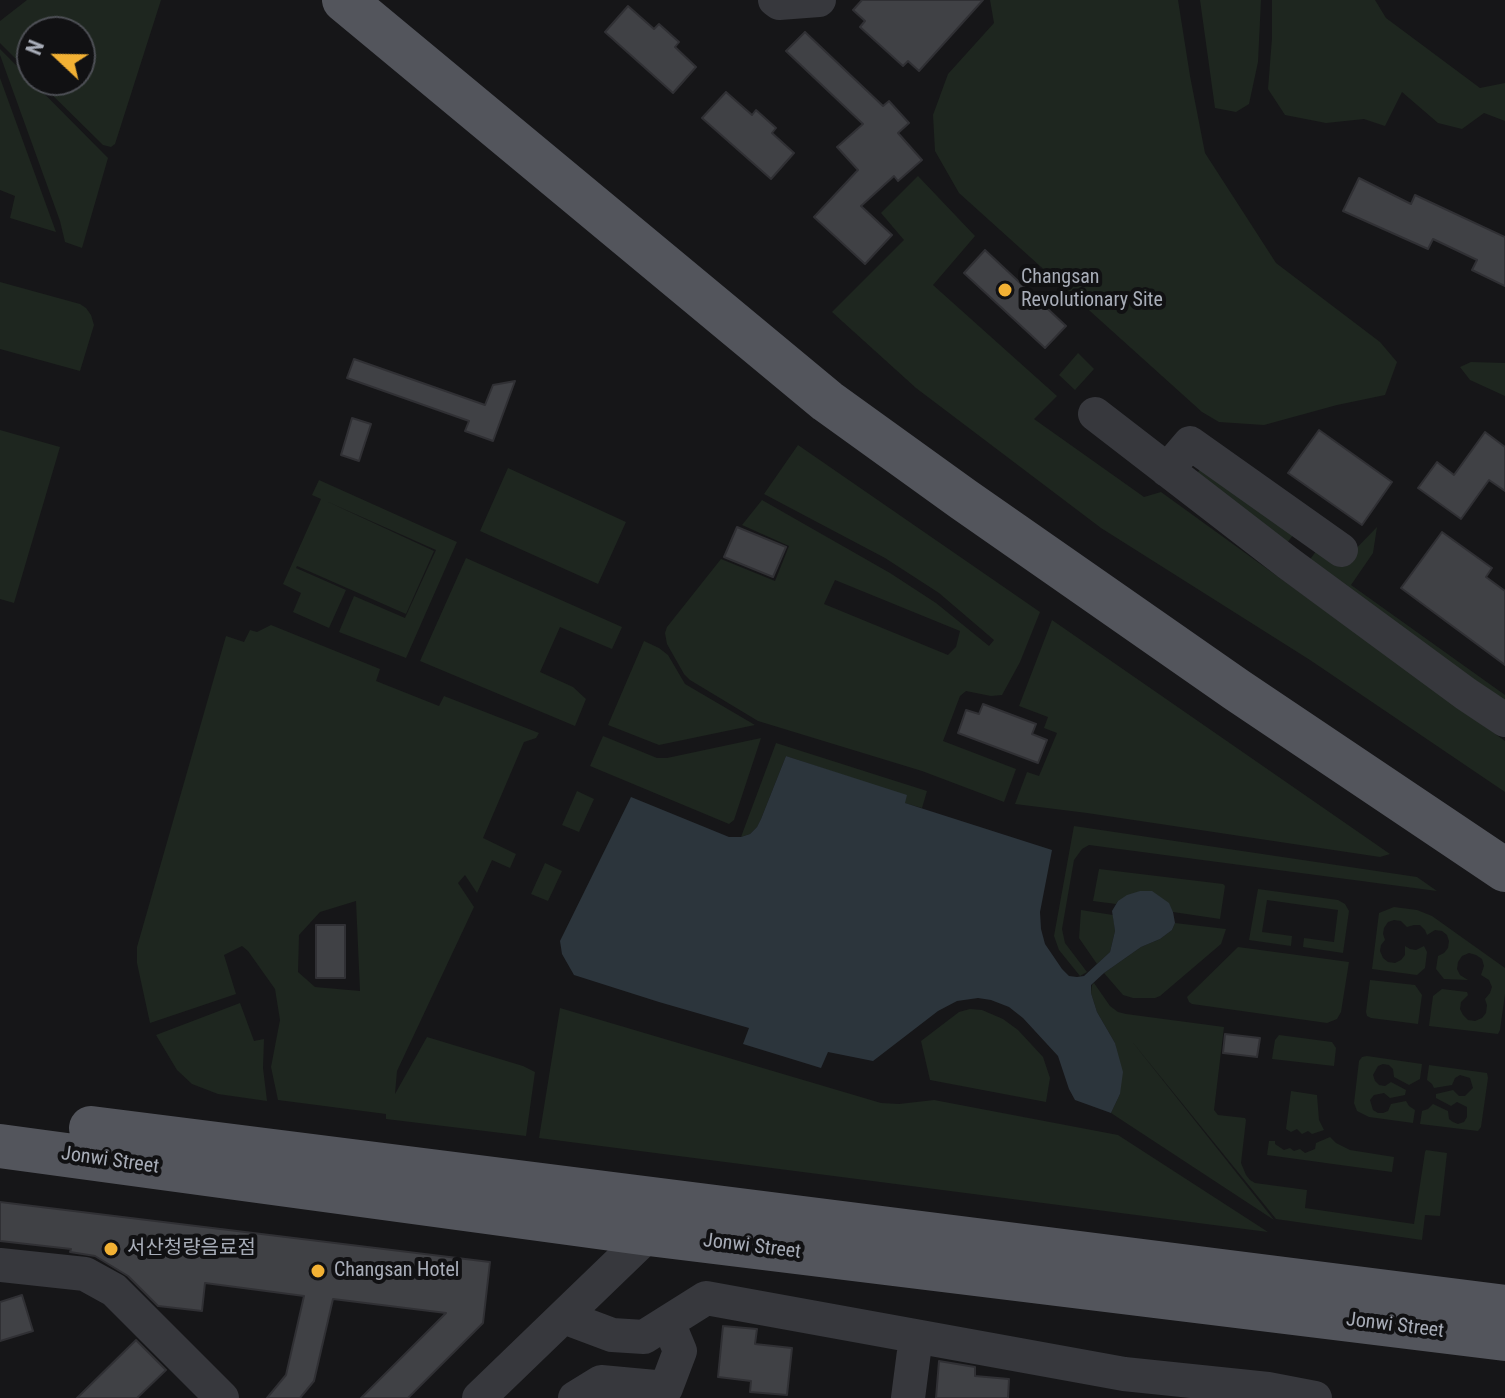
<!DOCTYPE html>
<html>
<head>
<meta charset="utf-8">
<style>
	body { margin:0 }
	#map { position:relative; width:1505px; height:1398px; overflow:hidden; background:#161618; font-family:"Roboto Condensed",sans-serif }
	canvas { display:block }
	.north { position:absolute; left:16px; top:16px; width:80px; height:80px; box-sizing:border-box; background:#111113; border:2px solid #4d4f55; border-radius:50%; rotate:292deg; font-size:22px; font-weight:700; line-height:32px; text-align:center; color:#a8adb8 }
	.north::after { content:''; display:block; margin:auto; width:28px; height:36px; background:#f2b134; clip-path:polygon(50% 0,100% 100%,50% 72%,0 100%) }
</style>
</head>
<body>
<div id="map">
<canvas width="1505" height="1398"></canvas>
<div class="north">N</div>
</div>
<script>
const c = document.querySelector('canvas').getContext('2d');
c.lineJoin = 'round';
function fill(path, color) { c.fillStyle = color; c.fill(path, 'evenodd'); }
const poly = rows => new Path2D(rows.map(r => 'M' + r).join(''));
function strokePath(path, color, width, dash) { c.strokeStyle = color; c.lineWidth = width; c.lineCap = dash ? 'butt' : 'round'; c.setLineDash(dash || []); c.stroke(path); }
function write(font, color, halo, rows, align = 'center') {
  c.font = font + ' "Roboto Condensed","Noto Sans KR",sans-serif'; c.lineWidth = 8; c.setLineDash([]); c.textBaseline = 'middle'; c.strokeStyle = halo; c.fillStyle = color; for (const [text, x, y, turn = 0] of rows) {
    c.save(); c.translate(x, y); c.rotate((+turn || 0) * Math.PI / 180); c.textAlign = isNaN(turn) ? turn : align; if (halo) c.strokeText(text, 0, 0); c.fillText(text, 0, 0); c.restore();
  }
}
fill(poly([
	[27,0,161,0,115,144,111,147,103,145,37,80,80,80,80,32,32,32,32,75,0,43,0,21],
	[990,0,1178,0,1190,76,1205,153,1276,263,1380,342,1397,362,1385,395,1337,405,1264,425,1219,422,1202,412,959,193,935,151,933,115,948,74,994,23],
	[1200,0,1261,0,1258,62,1249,104,1236,112,1215,108],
	[1272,0,1375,0,1386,18,1480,88,1505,83,1505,121,1484,113,1462,129,1438,123,1402,92,1385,126,1364,119,1326,123,1285,115,1268,89,1272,38],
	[0,49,108,158,82,248,65,242,60,221,0,55],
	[0,78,56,232,10,218,15,196,0,190],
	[918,176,975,236,933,285,1057,396,1034,419,1144,497,1161,492,1505,741,1505,792,1310,660,1101,528,916,388,832,312,904,240,881,213],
	[0,282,80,304,86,308,91,315,94,325,80,371,0,349],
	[1078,353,1094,369,1075,390,1059,375],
	[1471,362,1505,363,1505,396,1470,380,1460,367],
	[0,430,60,447,14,603,0,599],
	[798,445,1040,612,1020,662,1002,695,991,696,966,691,960,696,943,741,1016,769,1004,802,922,771,758,721,690,680,684,674,667,644,665,633,667,627,721,559,775,581,789,546,742,525,762,500,890,573,936,603,989,646,994,640,939,593,885,558,764,494],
	[835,580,960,631,956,647,948,655,824,604],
	[1206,461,1297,530,1283,548,1193,479],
	[508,468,626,522,598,584,480,531],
	[319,480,457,542,406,658,339,632,354,596,405,618,436,550,326,501,434,551,406,614,297,566,296,568,346,590,329,628,293,612,301,593,283,584,321,499,312,495],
	[1377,527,1373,553,1351,585,1505,695,1505,708,1306,565,1319,547,1342,563],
	[466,558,622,627,612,649,560,627,540,672,573,687,586,699,575,726,420,661],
	[1052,620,1390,854,1380,857,1087,813,1015,804,1027,772,1039,776,1057,733,1044,728,1048,717,1019,706],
	[271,625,380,669,376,681,439,706,444,696,539,733,536,738,524,742,483,838,516,854,510,868,492,860,477,893,465,875,458,883,474,907,397,1071,395,1094,427,1037,523,1066,535,1072,526,1136,386,1119,386,1114,278,1100,271,1067,280,1020,275,989,248,951,242,946,224,955,236,994,150,1023,137,963,137,947,226,636,244,642,250,630,257,632],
	[356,901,360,991,315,987,298,972,299,935,320,912],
	[644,641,659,648,668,655,685,684,755,725,659,745,608,725],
	[603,736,657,758,667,758,761,738,734,820,729,824,590,766],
	[776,743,927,791,922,808,904,803,906,796,786,756,761,819,757,827,750,834,741,837],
	[577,791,594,799,579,832,562,825],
	[1074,826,1417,877,1437,891,1089,845,1082,849,1074,860,1062,929,1065,943,1087,972,1080,976,1059,950,1054,936],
	[545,863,562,871,548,901,531,894],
	[1099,869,1223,884,1225,886,1220,919,1173,912,1168,903,1118,901,1116,904,1093,901],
	[1258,889,1338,900,1345,904,1349,911,1343,953,1303,947,1304,938,1334,942,1338,910,1267,900,1262,932,1292,936,1291,946,1249,940],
	[1394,907,1417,910,1432,916,1505,968,1505,994,1500,1030,1498,1034,1429,1026,1433,996,1442,989,1467,992,1468,995,1461,1002,1460,1009,1463,1015,1468,1020,1475,1021,1482,1018,1486,1013,1487,1005,1485,999,1490,993,1492,987,1489,980,1481,975,1484,966,1482,959,1476,955,1469,953,1462,956,1458,962,1457,969,1460,975,1468,980,1444,979,1436,969,1438,956,1444,953,1448,948,1449,941,1447,935,1442,931,1435,930,1427,935,1425,930,1420,925,1414,925,1407,927,1401,921,1394,920,1388,922,1384,928,1383,934,1385,940,1381,945,1380,951,1383,958,1388,962,1395,963,1401,960,1405,955,1405,946,1410,949,1416,950,1424,946,1427,952,1425,968,1417,975,1372,969,1379,913],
	[1081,910,1113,915,1115,931,1110,952,1097,964,1079,938],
	[1175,923,1226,929,1221,944,1160,996,1155,998,1133,998,1123,995,1104,973,1141,947,1160,939,1172,930],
	[1238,947,1349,962,1341,1012,1337,1019,1327,1023,1192,1004,1189,1002,1187,997],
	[1370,980,1415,985,1422,995,1418,1024,1371,1018,1367,1016,1366,1012],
	[1094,983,1110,1006,1118,1012,1126,1014,1224,1027,1214,1110,1218,1115,1245,1118,1246,1120,1241,1163,1246,1175,1250,1180,1255,1183,1307,1190,1305,1208,1414,1224,1425,1152,1426,1150,1447,1153,1440,1216,1425,1215,1422,1240,1276,1219,1130,1039,1274,1220,1111,1113,1120,1094,1115,1043,1097,1012,1091,993,1092,985],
	[240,1003,254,1041,264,1039,263,1068,267,1101,218,1094,192,1084,177,1070,156,1035],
	[560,1008,881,1103,899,1104,934,1100,1118,1135,1268,1232,539,1138],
	[970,1009,982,1010,1003,1019,1018,1030,1043,1057,1050,1078,1046,1102,930,1080,921,1041,959,1012],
	[1279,1035,1332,1042,1336,1048,1334,1066,1272,1059,1275,1040],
	[1367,1056,1422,1064,1420,1079,1409,1085,1394,1077,1393,1069,1389,1065,1383,1064,1378,1066,1373,1075,1375,1081,1379,1085,1385,1086,1391,1082,1406,1090,1405,1095,1390,1098,1384,1093,1374,1095,1370,1100,1373,1110,1378,1113,1383,1113,1388,1111,1391,1104,1406,1101,1409,1106,1415,1110,1413,1123,1369,1117,1357,1111,1354,1103,1359,1061,1362,1057],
	[1429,1065,1487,1073,1488,1078,1481,1127,1478,1131,1420,1124,1422,1111,1428,1109,1433,1104,1448,1111,1449,1119,1453,1122,1458,1124,1464,1122,1467,1117,1467,1107,1457,1102,1451,1106,1436,1098,1436,1094,1453,1090,1459,1096,1465,1096,1473,1088,1470,1078,1460,1075,1455,1078,1452,1085,1434,1088,1432,1084,1427,1080],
	[1291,1091,1317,1095,1319,1120,1324,1130,1312,1134,1308,1131,1302,1134,1297,1129,1291,1132,1286,1129],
	[1330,1137,1336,1143,1350,1150,1394,1157,1392,1172,1267,1155,1269,1141,1275,1141,1275,1144,1284,1150,1290,1148,1294,1151,1300,1149,1305,1153,1315,1149,1316,1143]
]), '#1e261f');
fill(poly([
	[786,756,907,795,905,803,1052,850,1040,912,1041,929,1045,944,1062,969,1069,976,1077,977,1084,976,1110,952,1115,931,1112,911,1118,901,1127,895,1140,891,1152,891,1169,903,1173,912,1175,923,1172,930,1160,939,1141,947,1104,973,1091,985,1091,993,1097,1012,1115,1043,1123,1072,1120,1094,1111,1113,1075,1100,1069,1089,1058,1056,1023,1018,1009,1007,991,1000,978,998,957,1001,938,1011,873,1061,828,1052,821,1068,743,1044,749,1028,659,1002,574,975,562,954,560,941,631,797,729,837,741,837,750,834,757,827,761,819]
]), '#2c353c');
const building = poly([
	[862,0,983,0,919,71,908,61,903,66,860,27,865,21,853,10,862,0],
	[628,6,654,29,659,24,679,42,675,47,696,67,673,93,605,32,628,6],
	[805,32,883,106,889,101,909,123,898,133,922,160,898,181,894,176,861,206,892,235,865,264,814,217,858,170,837,147,863,124,786,51,805,32],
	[726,92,752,115,756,110,776,128,772,133,794,153,771,179,702,118,726,92],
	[1359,178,1411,204,1415,195,1505,237,1505,286,1472,270,1477,260,1433,239,1428,249,1343,211,1359,178],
	[985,250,1066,326,1045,348,964,273,985,250],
	[354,359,485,405,493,385,515,381,493,441,465,431,469,421,347,378,354,359],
	[352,418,371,424,359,461,341,455,352,418],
	[1319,430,1392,482,1362,525,1288,473,1319,430],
	[1485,432,1505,447,1505,491,1489,480,1461,519,1418,488,1437,462,1454,475,1485,432],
	[737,527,786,547,773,577,724,557,737,527],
	[1442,532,1492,568,1486,577,1505,591,1505,665,1401,588,1442,532],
	[983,704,1036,724,1032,734,1047,740,1038,763,958,733,966,710,979,714,983,704],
	[316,925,345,925,345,978,316,978,316,925],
	[1225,1034,1260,1038,1257,1057,1223,1053,1225,1034],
	[0,1202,490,1262,483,1323,408,1398,361,1398,446,1313,333,1299,314,1381,300,1398,267,1398,286,1375,304,1296,205,1283,202,1311,158,1306,128,1276,95,1256,70,1252,71,1249,0,1241,0,1202],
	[22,1295,33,1331,0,1341,0,1302,22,1295],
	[723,1326,757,1329,755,1344,792,1348,787,1395,750,1392,751,1381,718,1377,723,1326],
	[136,1340,166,1370,137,1398,77,1398,136,1340],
	[939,1361,975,1367,975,1376,1009,1379,1008,1398,936,1398,939,1361]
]);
fill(building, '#404145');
strokePath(building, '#303034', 2);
strokePath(poly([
	[775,0,779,3,819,0],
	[1095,414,1288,563,1466,694,1505,720],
	[1167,470,1190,443,1341,550],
	[0,1265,85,1274,114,1290,222,1398],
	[564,1317,612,1335,644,1337,706,1298,1124,1374,1268,1389,1315,1398],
	[479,1398,649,1234],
	[575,1398,601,1382,666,1388,680,1351,668,1322],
	[908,1398,916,1336]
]), '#37383d', 34);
strokePath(poly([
	[344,0,827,401,963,499,1237,690,1505,870],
	[91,1128,1505,1307],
	[0,1146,649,1234,1505,1339]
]), '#53555c', 44);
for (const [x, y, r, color] of [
	[1005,290,8,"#f2b134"],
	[111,1249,8,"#f2b134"],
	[318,1271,8,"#f2b134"]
]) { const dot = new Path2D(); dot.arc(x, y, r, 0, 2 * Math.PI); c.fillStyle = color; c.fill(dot); strokePath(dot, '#111113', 3); }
write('20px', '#a8adb8', '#111113', [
	["Changsan",1021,278],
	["Revolutionary Site",1021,301],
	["서산청량음료점",127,1249],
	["Changsan Hotel",334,1271]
], 'left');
write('20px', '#a8adb8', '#111113', [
	["Jonwi Street",110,1161,8],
	["Jonwi Street",752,1247,7],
	["Jonwi Street",1395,1326,7]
]);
</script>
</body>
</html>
